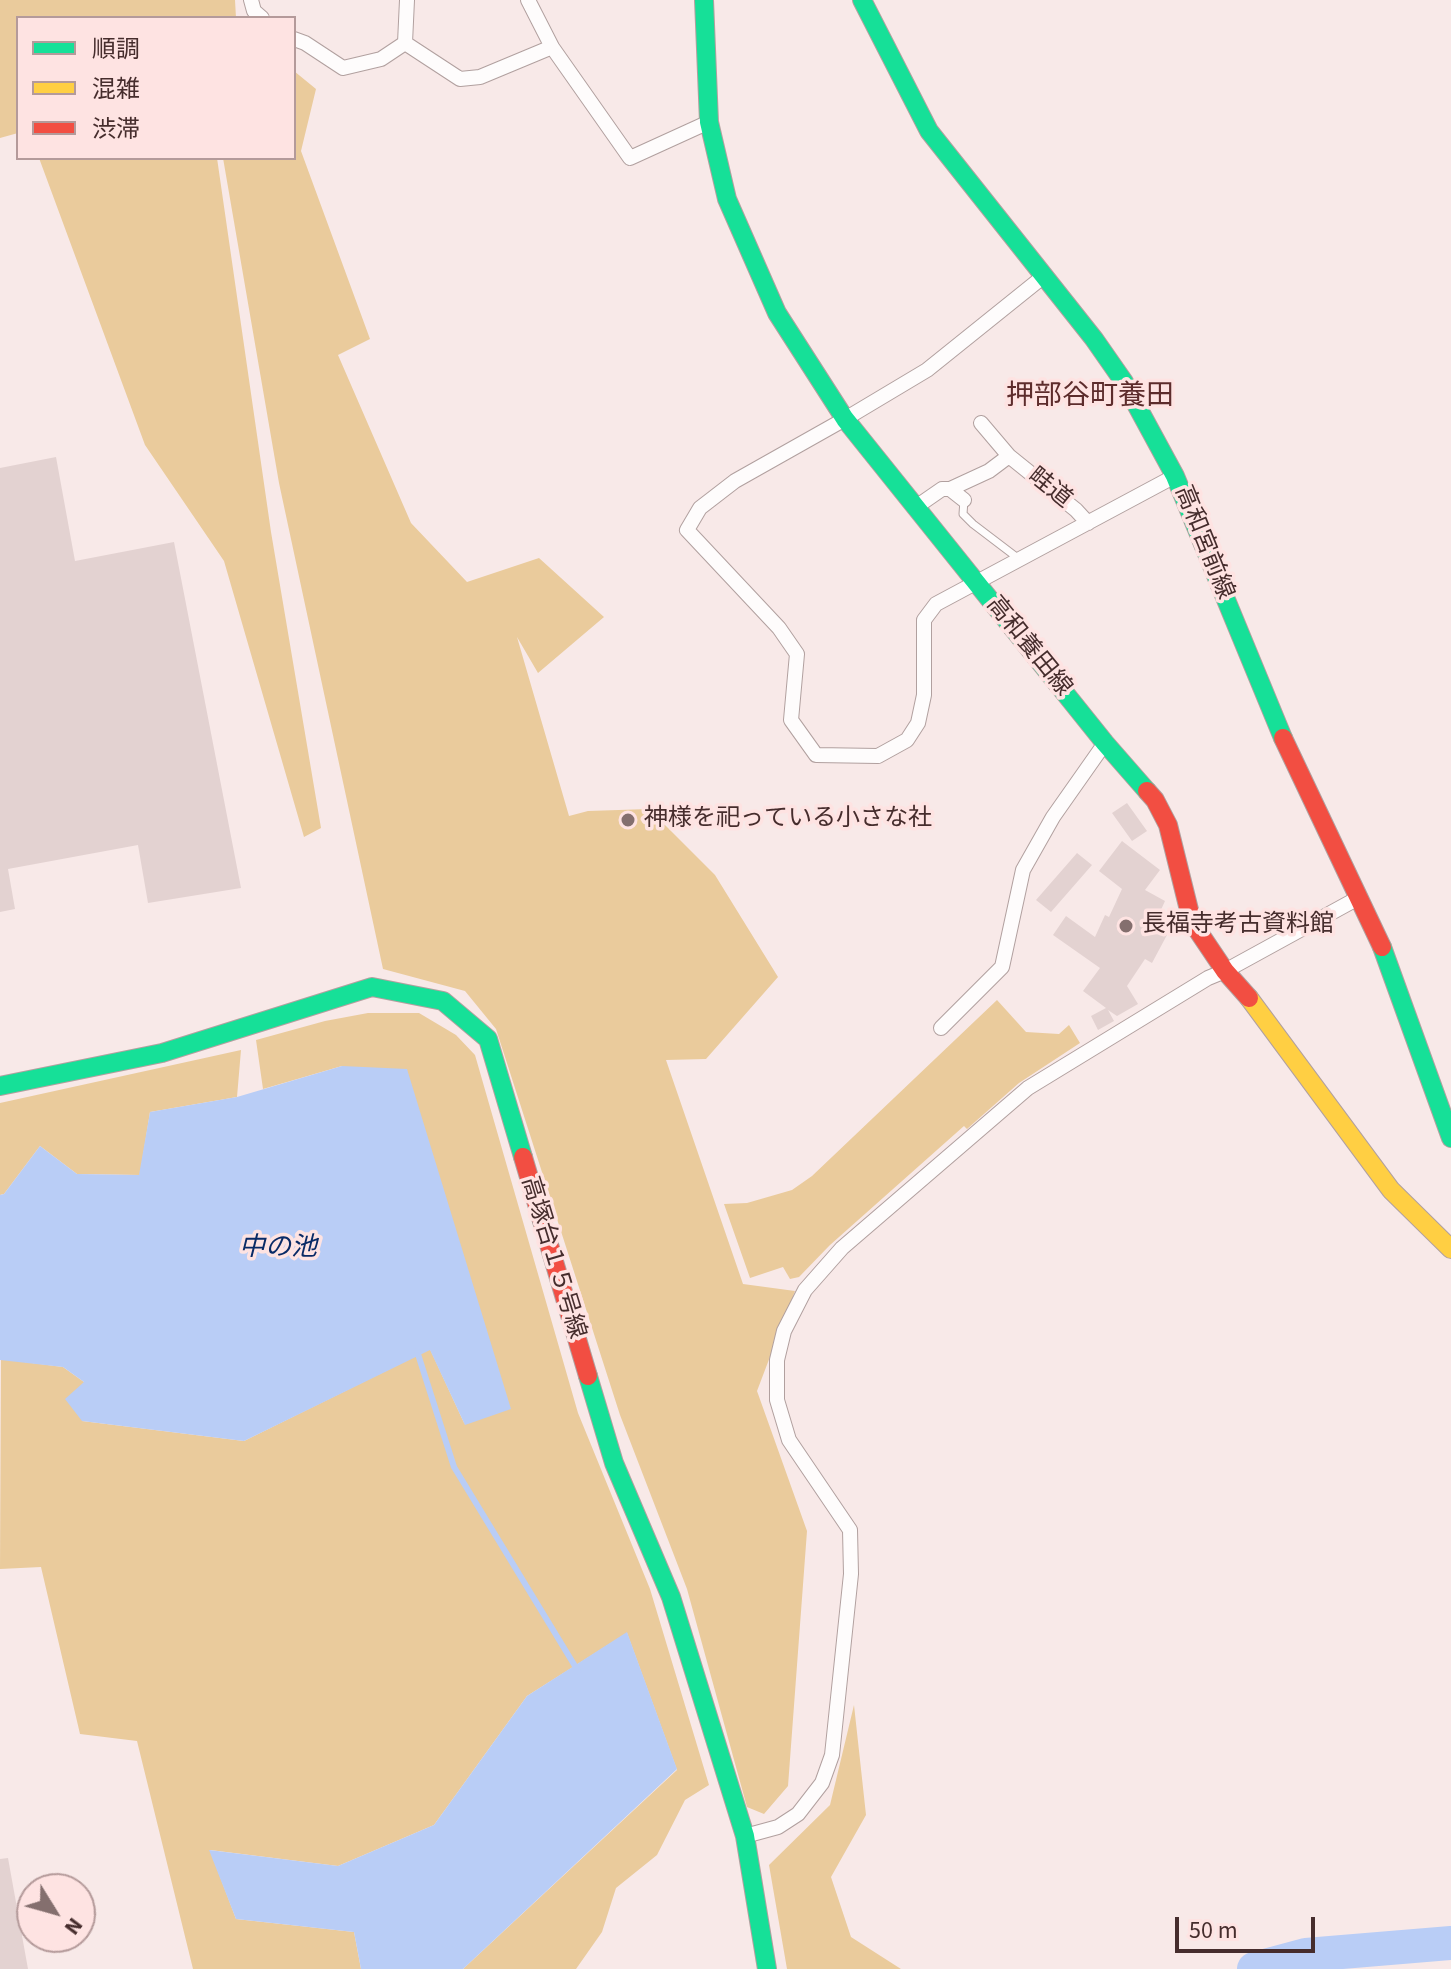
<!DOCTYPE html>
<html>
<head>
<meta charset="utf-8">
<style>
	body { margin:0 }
	#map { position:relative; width:1451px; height:1969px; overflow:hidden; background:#f8e9e8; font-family:"Source Sans 3","Noto Sans JP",sans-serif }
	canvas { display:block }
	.legend { position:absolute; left:16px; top:16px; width:280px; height:144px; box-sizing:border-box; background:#fee3e2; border:2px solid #b49a9a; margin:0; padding:10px 14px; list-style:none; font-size:24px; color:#462d2d }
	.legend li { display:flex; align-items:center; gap:16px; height:40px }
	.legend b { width:40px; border:2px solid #b49a9a }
	.north { position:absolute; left:16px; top:1873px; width:80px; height:80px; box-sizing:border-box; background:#fee3e2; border:2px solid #b49a9a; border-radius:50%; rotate:127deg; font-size:22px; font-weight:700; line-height:32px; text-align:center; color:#462d2d }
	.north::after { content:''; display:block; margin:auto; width:28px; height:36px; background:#846f6e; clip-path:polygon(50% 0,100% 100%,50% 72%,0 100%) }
	.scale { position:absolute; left:1175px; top:1917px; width:140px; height:36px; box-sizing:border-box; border:4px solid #462d2d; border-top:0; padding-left:10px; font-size:24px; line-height:28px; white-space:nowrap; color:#462d2d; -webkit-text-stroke:6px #fee3e2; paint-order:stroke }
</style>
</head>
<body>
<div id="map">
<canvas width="1451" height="1969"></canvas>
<ul class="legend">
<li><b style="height:10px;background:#16e098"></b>順調</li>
<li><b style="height:10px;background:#ffcf43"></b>混雑</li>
<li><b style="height:10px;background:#f24e42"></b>渋滞</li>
</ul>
<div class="north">N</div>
<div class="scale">50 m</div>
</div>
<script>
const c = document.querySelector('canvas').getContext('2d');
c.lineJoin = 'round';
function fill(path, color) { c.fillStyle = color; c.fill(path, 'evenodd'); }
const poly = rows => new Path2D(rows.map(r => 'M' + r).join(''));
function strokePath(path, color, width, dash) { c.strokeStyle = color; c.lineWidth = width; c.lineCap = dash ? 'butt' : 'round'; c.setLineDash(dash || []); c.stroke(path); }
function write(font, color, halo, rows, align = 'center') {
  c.font = font + ' "Source Sans 3","Noto Sans JP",sans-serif'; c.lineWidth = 7; c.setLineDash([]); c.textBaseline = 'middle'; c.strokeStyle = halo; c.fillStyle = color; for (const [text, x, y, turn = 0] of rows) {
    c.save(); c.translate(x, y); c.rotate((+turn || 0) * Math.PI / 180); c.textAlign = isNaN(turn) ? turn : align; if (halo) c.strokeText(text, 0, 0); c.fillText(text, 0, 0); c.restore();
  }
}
fill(poly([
	[0,0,235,0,236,18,18,18,18,133,0,138],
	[294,71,316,89,301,151,370,339,338,355,411,523,467,582,539,558,604,617,538,673,517,637,569,816,588,811,649,809,715,875,778,977,706,1059,666,1060,743,1284,795,1291,757,1391,807,1531,788,1786,764,1814,747,1807,687,1589,620,1415,496,1029,465,991,383,969,279,483,223,158,294,158],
	[39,158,217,158,271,532,321,828,304,837,224,561,145,445],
	[997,1000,1026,1032,1059,1034,1069,1025,1080,1043,1019,1083,967,1129,964,1126,830,1245,799,1277,790,1279,783,1267,750,1278,724,1204,747,1203,792,1190,812,1176],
	[368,1013,419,1013,456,1035,475,1055,578,1413,650,1589,709,1785,685,1800,657,1855,616,1888,602,1932,576,1969,463,1969,677,1770,627,1633,527,1696,434,1825,338,1866,210,1850,236,1919,354,1932,361,1969,193,1969,137,1741,80,1734,41,1567,0,1569,1,1359,63,1367,84,1382,82,1421,244,1441,430,1349,465,1425,342,1066,263,1089,256,1040,325,1021],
	[241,1050,237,1097,150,1112,140,1175,77,1174,40,1146,4,1194,0,1195,0,1103],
	[854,1705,866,1815,831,1877,851,1937,901,1969,787,1969,769,1865,830,1805]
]), '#eacb9c');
fill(poly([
	[342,1066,407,1069,511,1409,465,1425,430,1350,244,1441,82,1421,65,1399,84,1382,63,1367,0,1360,0,1195,4,1194,40,1146,77,1174,139,1175,150,1112,237,1097],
	[627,1632,677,1769,463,1969,361,1969,354,1932,236,1919,209,1850,338,1866,434,1825,527,1696]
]), '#b9cdf6');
strokePath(poly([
	[417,1351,454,1467,578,1671]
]), '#b9cdf6', 6);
strokePath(poly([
	[1254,1969,1306,1955,1451,1943]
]), '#b9cdf6', 34);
fill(poly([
	[56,457,75,561,174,542,241,888,148,903,138,845,8,869,15,909,0,912,0,468],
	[1127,803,1147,831,1132,841,1112,813],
	[1122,841,1160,870,1145,890,1165,901,1160,912,1175,920,1152,963,1145,959,1127,986,1138,1004,1117,1016,1108,1010,1114,1021,1098,1030,1091,1016,1106,1008,1083,991,1100,968,1053,935,1066,916,1095,937,1105,915,1109,917,1122,889,1099,871],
	[1077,853,1092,865,1051,912,1036,900],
	[8,1858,28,1969,0,1969,0,1859]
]), '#e3d2d1');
const lane = poly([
	[964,500,963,514,973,524,1019,559]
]);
const street = poly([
	[251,0,254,11,262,18],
	[528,0,552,47,630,158,709,122],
	[294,39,305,43,343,68,381,59,405,43,407,0],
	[405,43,460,79,480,77,552,47],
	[1044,276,927,370,845,419,735,481,700,508,687,530,779,628,797,654,791,720,816,755,878,756,907,740,918,723,924,695,924,620,936,604,1175,476],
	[1009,456,1076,510,1088,523],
	[964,500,950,489,989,471,1009,456,981,423],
	[916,507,942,489,950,489],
	[941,1028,1002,967,1023,870,1053,817,1105,743],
	[745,1836,778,1827,798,1814,822,1783,832,1755,851,1574,850,1530,789,1440,777,1400,777,1360,784,1331,805,1290,842,1248,1028,1088,1208,978,1225,971,1360,897]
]);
const fast = poly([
	[704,0,709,122,727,199,777,313,845,419,1105,743,1147,791],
	[862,0,929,131,1094,339,1124,382,1175,476,1283,738],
	[1382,947,1451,1138],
	[0,1086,162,1053,372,987,443,1001,488,1039,523,1157],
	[588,1376,614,1463,671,1597,745,1836,767,1969]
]);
const slow = poly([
	[1249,998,1391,1190,1451,1249]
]);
const jam = poly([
	[1283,738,1382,947],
	[1147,791,1155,800,1168,825,1192,922,1225,971,1249,998],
	[523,1157,588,1376]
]);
strokePath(lane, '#b1a09f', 9);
strokePath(street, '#b1a09f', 16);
strokePath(fast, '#b1a09f', 20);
strokePath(slow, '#b1a09f', 20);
strokePath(jam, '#b1a09f', 20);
strokePath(lane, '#fefcfc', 7);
strokePath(street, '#fefcfc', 14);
strokePath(fast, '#16e098', 18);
strokePath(slow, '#ffcf43', 18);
strokePath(jam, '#f24e42', 18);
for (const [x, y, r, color] of [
	[628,820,8,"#846f6e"],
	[1126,926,8,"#846f6e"]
]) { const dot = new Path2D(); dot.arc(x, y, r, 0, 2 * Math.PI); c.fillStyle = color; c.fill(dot); strokePath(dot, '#fee3e2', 3); }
write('24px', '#462d2d', '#fee3e2', [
	["畦道",1049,489,39],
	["高和宮前線",1203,543,68],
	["高和養田線",1028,647,51],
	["高塚台１５号線",552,1258,73]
]);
write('24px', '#462d2d', '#fee3e2', [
	["神様を祀っている小さな社",644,820],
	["長福寺考古資料館",1142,926]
], 'left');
write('italic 26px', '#092a66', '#fee3e2', [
	["中の池",278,1249]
]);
write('28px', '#5d2c2c', '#fee3e2', [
	["押部谷町養田",1090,398]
]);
</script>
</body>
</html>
